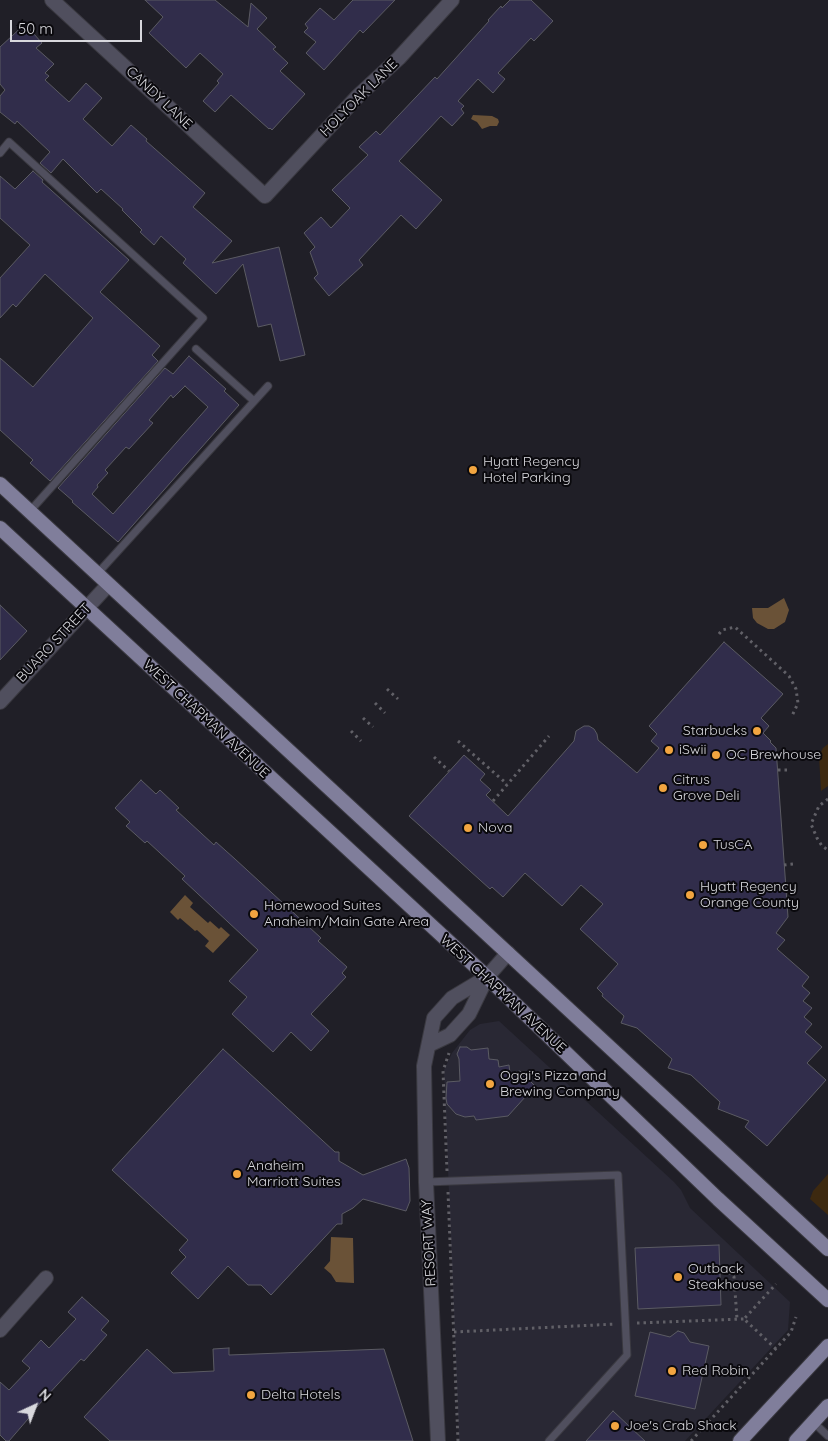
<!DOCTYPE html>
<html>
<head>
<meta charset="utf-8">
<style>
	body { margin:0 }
	#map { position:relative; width:828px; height:1441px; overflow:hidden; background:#201f27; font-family:Quicksand,sans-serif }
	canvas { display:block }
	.north { position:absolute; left:10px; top:1381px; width:50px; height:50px; -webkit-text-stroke:4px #0a090d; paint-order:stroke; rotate:43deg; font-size:14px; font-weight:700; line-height:20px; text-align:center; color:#d8d8dd }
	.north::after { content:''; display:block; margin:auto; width:18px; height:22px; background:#d8d8dd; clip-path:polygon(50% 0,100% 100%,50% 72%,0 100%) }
	.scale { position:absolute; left:10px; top:20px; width:132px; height:22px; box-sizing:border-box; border:2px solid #d8d8dd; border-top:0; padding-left:6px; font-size:15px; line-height:18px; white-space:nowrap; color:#d8d8dd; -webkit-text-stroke:4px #0a090d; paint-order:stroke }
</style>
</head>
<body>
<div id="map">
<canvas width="828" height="1441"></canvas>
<div class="north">N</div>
<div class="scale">50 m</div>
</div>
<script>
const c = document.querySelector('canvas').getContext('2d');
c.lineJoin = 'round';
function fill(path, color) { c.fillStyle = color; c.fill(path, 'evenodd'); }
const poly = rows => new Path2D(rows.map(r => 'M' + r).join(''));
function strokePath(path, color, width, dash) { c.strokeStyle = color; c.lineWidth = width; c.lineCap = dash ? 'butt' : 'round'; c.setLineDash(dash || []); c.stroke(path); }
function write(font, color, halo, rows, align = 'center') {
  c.font = font + ' Quicksand,sans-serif'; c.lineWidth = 4; c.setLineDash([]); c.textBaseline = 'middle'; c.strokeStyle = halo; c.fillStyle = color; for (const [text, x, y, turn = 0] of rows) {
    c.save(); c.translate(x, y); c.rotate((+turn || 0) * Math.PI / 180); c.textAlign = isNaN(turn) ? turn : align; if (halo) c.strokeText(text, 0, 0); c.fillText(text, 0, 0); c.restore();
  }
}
fill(poly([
	[499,1021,674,1182,681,1190,690,1208,790,1302,788,1330,685,1441,459,1441,444,1070,452,1053,470,1030,480,1024]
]), '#292834');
fill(poly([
	[828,744,828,786,821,791,819,756,823,748],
	[828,1174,828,1215,810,1199,813,1191]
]), '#3d2910');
fill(poly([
	[473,115,492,116,498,119,499,122,497,126,490,126,482,129,477,122,471,119],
	[784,598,789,610,785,622,774,629,768,629,757,623,753,618,752,608,768,608],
	[185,895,193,903,190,907,208,923,210,921,219,929,221,927,230,935,213,953,205,946,209,941,197,930,195,931,180,918,178,920,170,912],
	[331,1237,353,1238,354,1283,336,1282,331,1274,324,1268,330,1261]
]), '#6a5237');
const building = poly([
	[145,0,215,0,248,27,251,3,267,18,257,29,276,47,273,49,288,63,280,71,305,94,272,130,270,128,269,129,231,95,215,112,203,101,219,83,217,81,223,74,200,53,186,68,149,33,163,17,145,0],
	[353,0,395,0,363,33,360,30,324,70,306,53,316,42,304,32,308,28,305,24,320,8,334,20,353,0],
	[510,0,531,0,553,21,534,41,531,38,498,73,505,79,493,93,478,79,458,101,464,106,461,109,464,113,452,126,441,116,399,161,442,200,416,229,401,215,359,260,363,265,329,296,314,278,318,274,310,252,315,247,304,233,321,217,331,228,350,208,332,190,368,155,359,147,376,131,380,135,435,77,437,79,489,21,488,20,501,6,502,8,510,0],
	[25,24,42,43,36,48,54,64,45,73,49,76,45,80,69,102,86,83,102,98,83,119,112,146,131,125,147,139,146,141,205,193,193,207,232,241,212,263,279,247,305,355,280,361,271,324,258,327,243,264,216,294,183,263,186,259,161,236,154,245,140,232,142,230,122,210,123,209,101,189,97,193,63,159,51,173,40,163,50,152,17,121,15,124,0,112,0,96,5,90,0,84,0,47,25,24],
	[33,171,43,180,42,182,129,260,100,292,160,346,152,355,158,361,50,481,30,463,33,460,0,430,0,358,33,387,93,318,45,274,16,307,13,304,0,318,0,278,30,245,0,218,0,176,15,189,33,171],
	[189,356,226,389,224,391,239,405,118,542,72,502,73,501,58,488,165,368,173,374,189,356],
	[185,386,208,407,113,514,92,494,98,487,97,485,108,473,105,470,126,447,129,449,153,423,149,420,171,395,173,398,185,386],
	[0,605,27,631,0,660,0,605],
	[724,642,783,694,761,718,769,726,763,733,771,741,770,742,776,748,788,917,776,933,785,940,777,949,809,977,802,986,810,993,803,1001,812,1008,804,1017,812,1024,805,1032,822,1047,807,1063,826,1080,767,1146,745,1127,749,1121,718,1109,720,1102,691,1075,668,1068,672,1059,637,1028,621,1023,624,1016,602,996,603,994,597,988,618,964,580,929,603,904,581,885,562,906,525,873,503,897,492,887,490,889,409,816,464,755,485,774,480,780,491,790,486,795,508,816,574,741,576,731,584,726,589,726,594,729,597,734,598,740,637,773,659,748,651,741,657,734,649,726,724,642],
	[141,780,156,794,160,790,179,808,176,810,214,845,216,842,235,859,321,938,318,941,347,967,342,973,346,977,311,1014,329,1031,311,1051,291,1032,273,1052,232,1014,247,997,229,981,258,950,182,879,185,876,147,841,145,843,126,826,130,822,115,808,141,780],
	[460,1047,467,1047,471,1050,488,1048,489,1059,498,1060,499,1067,509,1065,510,1073,520,1071,535,1086,508,1116,476,1120,474,1116,465,1117,456,1114,447,1104,446,1098,447,1082,460,1081,459,1059,457,1054,460,1047],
	[223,1049,335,1152,339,1152,339,1161,363,1175,406,1159,409,1168,410,1201,406,1211,363,1199,353,1208,342,1214,342,1224,337,1224,271,1295,261,1285,248,1285,228,1266,198,1299,171,1273,186,1257,179,1250,188,1240,112,1170,223,1049],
	[719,1245,721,1305,638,1309,635,1248,719,1245],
	[82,1297,109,1321,101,1330,107,1335,84,1361,81,1359,33,1411,34,1412,9,1441,6,1441,0,1435,0,1382,9,1390,30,1368,22,1361,41,1340,49,1348,76,1319,68,1312,82,1297],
	[678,1331,684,1333,690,1342,709,1346,695,1409,635,1396,650,1332,670,1337,678,1331],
	[229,1348,229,1355,384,1349,413,1441,110,1441,84,1417,147,1349,173,1373,214,1371,213,1349,229,1348],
	[613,1411,645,1441,586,1441,613,1411]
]);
fill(building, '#312d4b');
strokePath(building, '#5b5b63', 1);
const service = poly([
	[0,153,9,142,203,318,30,511],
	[196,349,254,401],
	[97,574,268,386],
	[426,1182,618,1175,627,1355,549,1441],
	[813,1422,828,1436]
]);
const minor = poly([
	[52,0,265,196,358,96,399,58,452,0],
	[0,702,108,585],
	[429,1045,450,1035,469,1014,487,977,508,953],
	[0,1330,46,1278],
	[438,1441,426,1182,424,1066,434,1018,452,998,487,977]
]);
const primary = poly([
	[0,484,828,1249],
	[0,528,487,977,718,1199,828,1300],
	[740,1441,828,1346],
	[796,1441,828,1406]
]);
strokePath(service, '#3a3940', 9);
strokePath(minor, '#3a3940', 16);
strokePath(primary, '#3a3940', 16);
strokePath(poly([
	[719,634,722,630,735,627,789,676,796,689,798,703,792,716],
	[387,689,398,699],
	[375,703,385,713],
	[363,718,373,727],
	[351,731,361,741],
	[458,741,507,784],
	[434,757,449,771],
	[778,770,787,770],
	[828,799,819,806,811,824,817,838,822,846,828,850],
	[493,801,549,736],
	[784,865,793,864],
	[447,1171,443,1071,449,1053],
	[448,1192,458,1441],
	[722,1273,731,1273,734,1277,737,1319],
	[637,1323,744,1319],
	[454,1332,616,1324],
	[776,1349,744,1319,776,1284],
	[691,1441,791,1332,796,1317]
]), '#616067', 3, [2.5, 4]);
strokePath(service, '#504f5e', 7);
strokePath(minor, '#504f5e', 14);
strokePath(primary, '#807e9b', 14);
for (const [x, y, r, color] of [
	[473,470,5,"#f2a540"],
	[757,731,5,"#f2a540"],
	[669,750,5,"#f2a540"],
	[716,755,5,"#f2a540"],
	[663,788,5,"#f2a540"],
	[468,828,5,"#f2a540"],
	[703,845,5,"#f2a540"],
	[690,895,5,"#f2a540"],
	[254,914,5,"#f2a540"],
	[490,1084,5,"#f2a540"],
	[237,1174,5,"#f2a540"],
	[678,1277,5,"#f2a540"],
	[672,1371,5,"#f2a540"],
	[251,1395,5,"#f2a540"],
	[615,1426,5,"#f2a540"]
]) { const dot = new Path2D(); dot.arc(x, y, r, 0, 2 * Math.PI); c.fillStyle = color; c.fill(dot); strokePath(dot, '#0a090d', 2); }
write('14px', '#d8d8dd', '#0a090d', [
	["CANDY LANE",159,98,43],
	["HOLYOAK LANE",359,98,-45],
	["BUARO STREET",54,643,-47],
	["WEST CHAPMAN AVENUE",206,719,43],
	["WEST CHAPMAN AVENUE",503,994,43],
	["RESORT WAY",429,1243,-93]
]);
write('14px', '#d8d8dd', '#0a090d', [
	["Hyatt Regency",483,462],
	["Hotel Parking",483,478],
	["Starbucks",747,731,"right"],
	["iSwii",679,750],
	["OC Brewhouse",726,755],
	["Citrus",673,780],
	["Grove Deli",673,796],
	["Nova",478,828],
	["TusCA",713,845],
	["Hyatt Regency",700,887],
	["Orange County",700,903],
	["Homewood Suites",264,906],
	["Anaheim/Main Gate Area",264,922],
	["Oggi's Pizza and",500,1076],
	["Brewing Company",500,1092],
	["Anaheim",247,1166],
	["Marriott Suites",247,1182],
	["Outback",688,1269],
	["Steakhouse",688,1285],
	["Red Robin",682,1371],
	["Delta Hotels",261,1395],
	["Joe's Crab Shack",625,1426]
], 'left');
</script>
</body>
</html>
